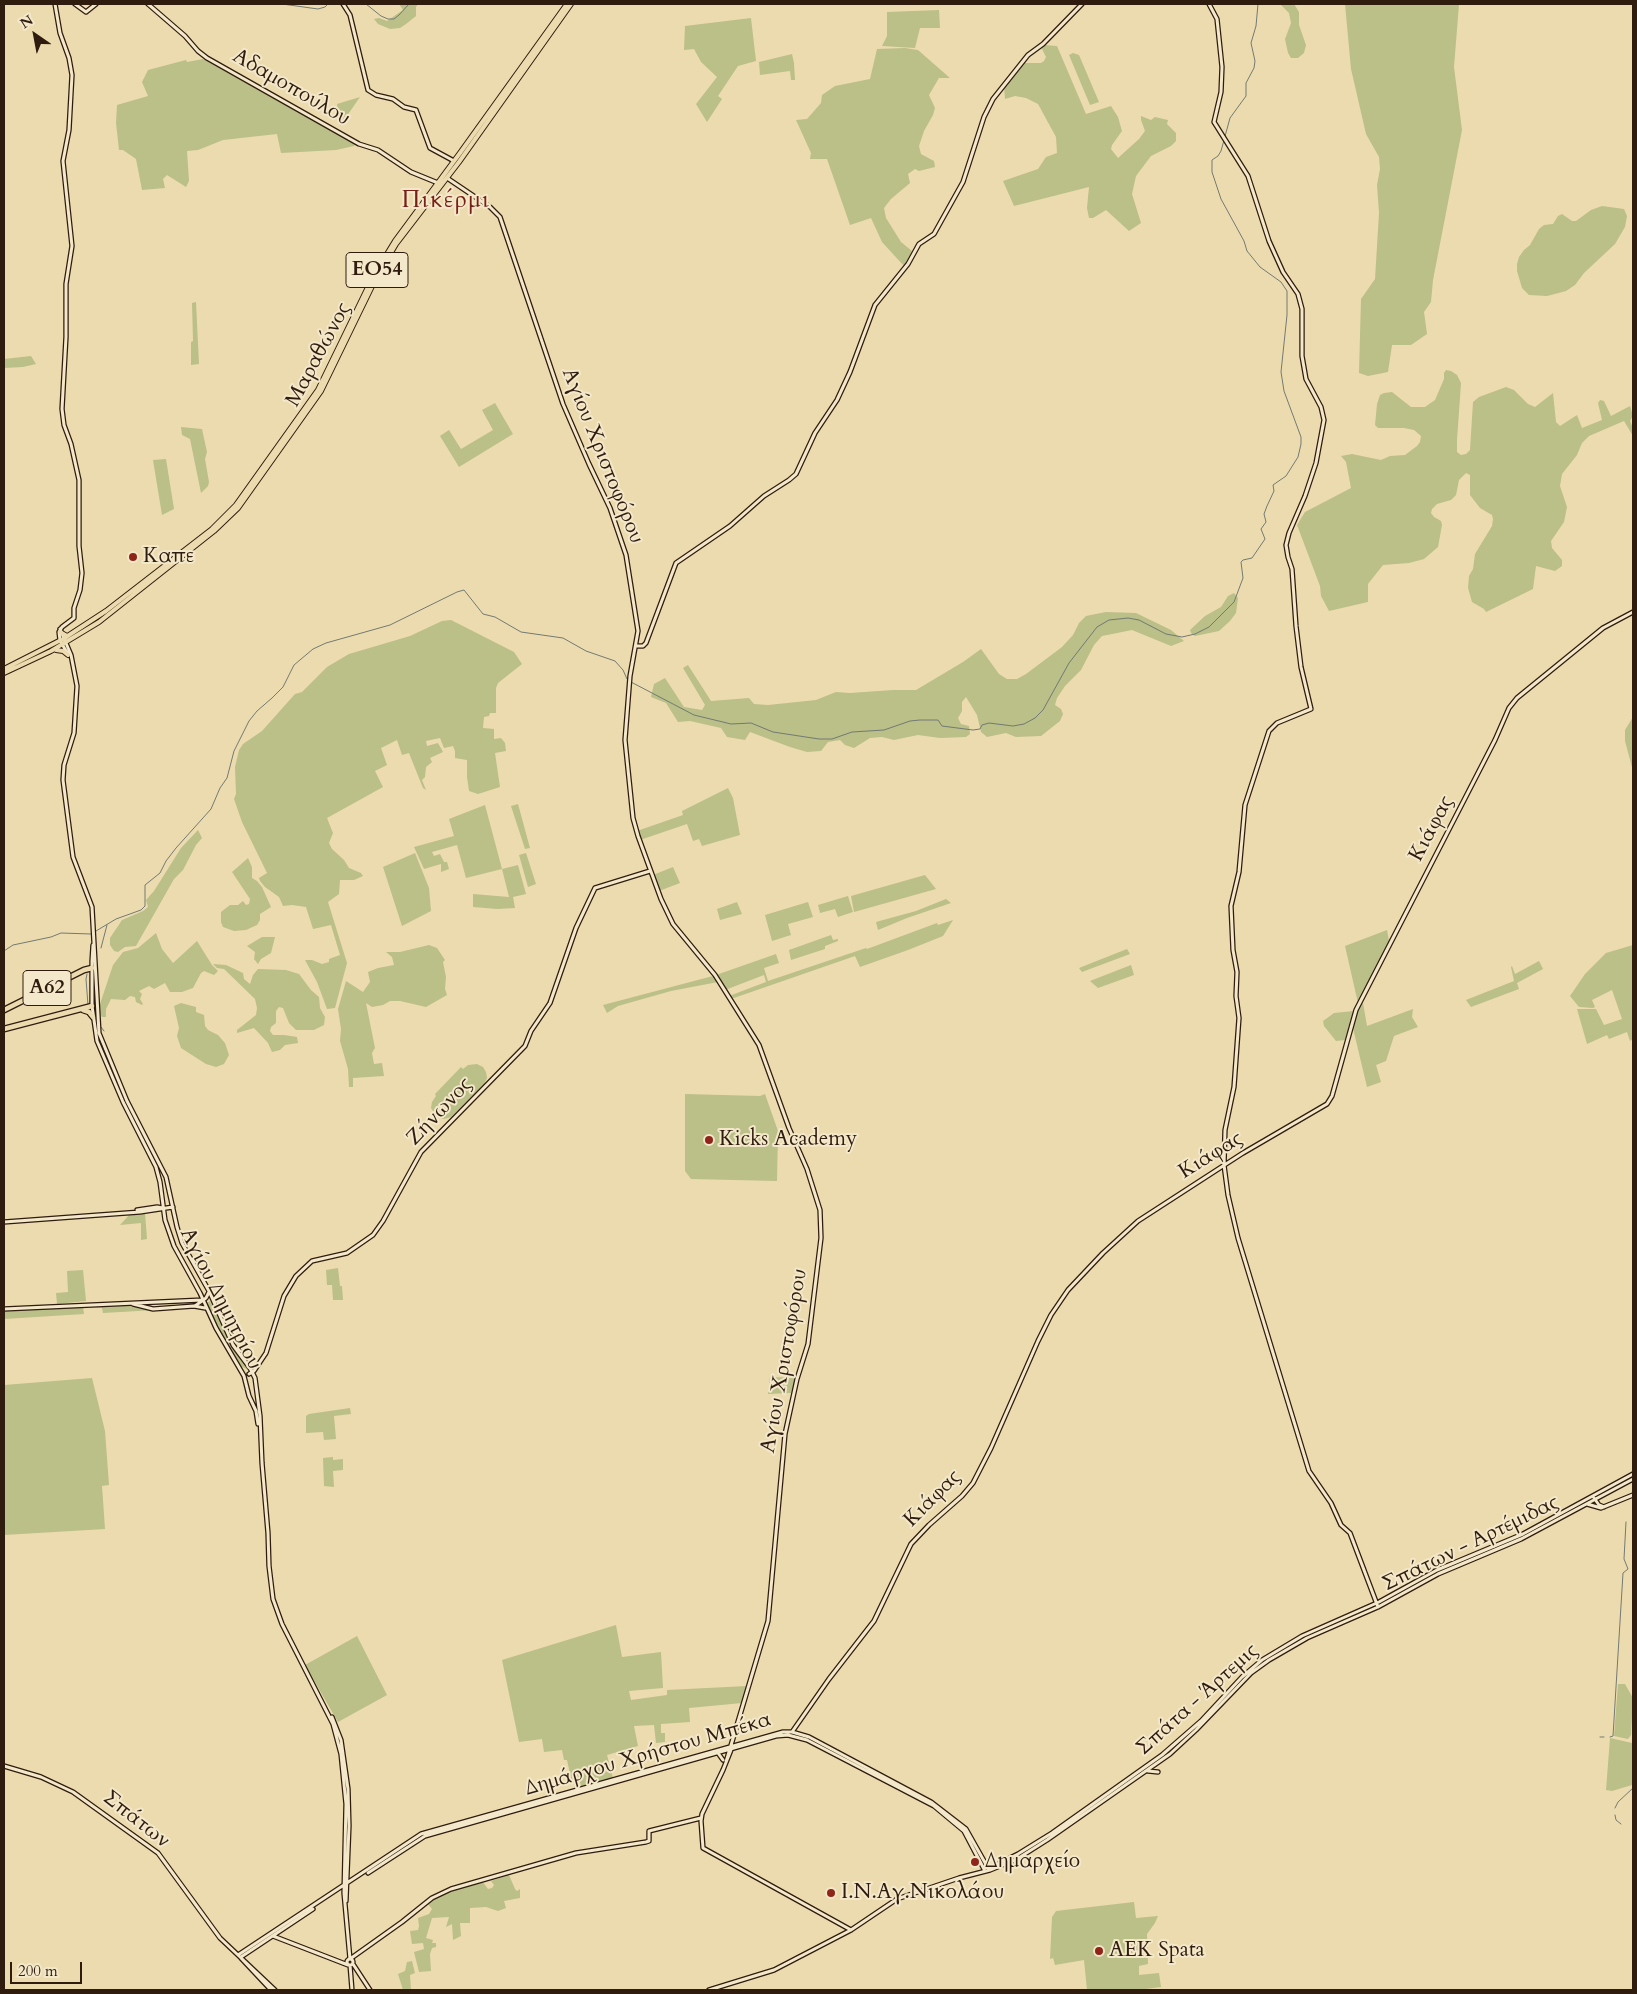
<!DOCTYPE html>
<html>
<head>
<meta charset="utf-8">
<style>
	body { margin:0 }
	#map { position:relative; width:1637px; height:1994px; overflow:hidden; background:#ecdbae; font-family:Cardo,serif }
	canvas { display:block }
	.frame { position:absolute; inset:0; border:5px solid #301c0f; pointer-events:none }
	.north { position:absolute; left:10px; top:10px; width:50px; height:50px; -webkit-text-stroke:4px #f3e8ca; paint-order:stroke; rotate:327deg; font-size:14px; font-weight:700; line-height:20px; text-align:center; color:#301c0f }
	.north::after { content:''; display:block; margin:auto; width:18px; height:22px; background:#301c0f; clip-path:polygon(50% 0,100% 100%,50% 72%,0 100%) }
	.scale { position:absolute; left:10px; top:1962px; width:72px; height:22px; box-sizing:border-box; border:2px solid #301c0f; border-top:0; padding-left:6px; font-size:15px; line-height:18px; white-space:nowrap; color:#301c0f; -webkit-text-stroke:4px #f3e8ca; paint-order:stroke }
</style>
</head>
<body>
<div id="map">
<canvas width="1637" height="1994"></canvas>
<div class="frame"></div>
<div class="north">N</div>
<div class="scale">200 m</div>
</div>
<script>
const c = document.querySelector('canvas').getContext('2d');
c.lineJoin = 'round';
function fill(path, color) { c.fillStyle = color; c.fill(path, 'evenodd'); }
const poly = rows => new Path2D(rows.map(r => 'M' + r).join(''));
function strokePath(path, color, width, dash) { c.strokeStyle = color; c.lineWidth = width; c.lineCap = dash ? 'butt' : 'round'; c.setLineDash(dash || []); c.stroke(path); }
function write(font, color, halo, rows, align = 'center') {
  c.font = font + ' Cardo,serif'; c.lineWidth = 4; c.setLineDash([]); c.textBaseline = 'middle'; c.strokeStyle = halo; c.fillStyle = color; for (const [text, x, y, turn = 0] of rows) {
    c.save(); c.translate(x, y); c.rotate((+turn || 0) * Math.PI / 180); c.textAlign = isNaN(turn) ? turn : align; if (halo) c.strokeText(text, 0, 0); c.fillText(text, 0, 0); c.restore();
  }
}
fill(poly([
	[399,4,418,4,416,7,416,16,406,24,400,28,390,29,378,24,374,19,379,18,387,21,403,10],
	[1280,4,1294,4,1299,12,1299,25,1306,45,1304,53,1298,58,1291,58,1288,53,1285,39,1291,23,1289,13],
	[1345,4,1459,4,1454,67,1462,130,1433,280,1431,302,1424,312,1427,334,1411,345,1392,345,1388,372,1368,376,1359,373,1361,299,1375,279,1379,213,1377,185,1380,169,1379,157,1366,134,1351,69],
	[939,10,940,28,920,28,915,48,882,46,887,36,887,12],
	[751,18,756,61,738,66,718,96,722,99,707,122,696,104,717,77,701,62,694,49,684,50,685,26],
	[1044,45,1057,46,1086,114,1111,106,1118,117,1122,131,1112,145,1111,149,1118,158,1139,139,1145,131,1141,120,1141,116,1151,120,1155,117,1168,120,1167,124,1176,133,1176,141,1171,146,1151,156,1136,176,1132,194,1141,223,1129,231,1106,210,1093,218,1089,218,1087,208,1089,187,1014,206,1003,181,1038,169,1046,157,1057,153,1056,137,1038,104,1026,98,1015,96,1005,99,1004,86,1022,63,1041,63,1044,61,1046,57,1041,47],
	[905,48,918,50,950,78,939,78,929,95,935,108,933,115,924,131,919,146,921,154,934,161,935,167,919,171,915,169,908,174,910,183,891,199,884,208,886,218,901,242,912,251,904,266,882,242,871,218,850,225,827,159,810,159,811,153,796,120,807,119,821,103,822,95,835,86,870,79,877,49],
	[1073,53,1079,55,1099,102,1090,105,1069,55],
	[792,54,794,63,795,80,791,80,790,71,760,75,759,62],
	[203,59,355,144,354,146,336,150,281,153,277,134,223,140,198,150,187,151,189,181,186,187,167,175,163,179,165,188,142,190,136,159,123,150,119,150,116,123,117,105,148,96,142,82,148,70,186,60,187,62],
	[360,97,340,126,337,104],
	[1602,206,1624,209,1627,216,1625,227,1615,244,1584,273,1575,285,1566,291,1547,296,1529,295,1522,288,1517,271,1517,264,1519,257,1524,250,1530,245,1539,229,1544,225,1553,224,1558,216,1562,214,1572,221,1576,221,1591,210],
	[196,302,199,364,191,365,191,342,193,341,192,303],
	[31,356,36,364,23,367,4,368,4,359],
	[1446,370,1451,371,1457,375,1461,383,1457,440,1457,452,1461,455,1466,454,1470,450,1473,402,1479,397,1506,387,1514,390,1528,404,1535,407,1553,393,1556,422,1560,426,1577,415,1582,428,1602,420,1598,403,1600,400,1604,401,1611,416,1630,406,1633,416,1630,421,1633,428,1633,436,1624,421,1589,436,1582,443,1577,455,1562,474,1560,486,1567,507,1564,522,1551,541,1552,548,1562,560,1562,566,1555,571,1536,566,1533,589,1486,612,1484,609,1472,602,1468,588,1469,576,1473,569,1475,554,1492,526,1493,519,1492,515,1480,508,1470,495,1470,475,1466,473,1459,480,1456,495,1451,500,1437,504,1432,509,1431,513,1434,517,1441,521,1442,525,1438,547,1424,559,1409,563,1383,565,1368,584,1368,602,1329,611,1321,596,1320,586,1297,525,1305,512,1351,488,1346,462,1341,456,1352,454,1381,460,1390,456,1405,455,1417,446,1420,442,1421,436,1414,430,1404,428,1378,428,1375,425,1377,404,1380,395,1384,393,1392,392,1411,407,1425,407,1435,400,1444,379,1444,373],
	[495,403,513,434,459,467,440,436,449,430,461,449,493,430,482,410],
	[181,427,202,429,207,452,205,459,209,482,208,486,201,493,190,439,182,435],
	[166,459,174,509,162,515,153,460],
	[1234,593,1238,598,1236,613,1230,621,1219,631,1195,636,1191,633,1190,630,1205,616,1221,607,1228,596],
	[1106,612,1136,613,1171,630,1184,641,1171,646,1132,630,1102,636,1094,645,1081,670,1065,686,1057,698,1055,705,1061,709,1063,714,1060,721,1041,736,1016,737,1006,733,987,737,981,732,977,715,966,697,962,702,962,711,958,718,961,724,969,726,970,734,966,737,940,738,918,735,894,740,882,737,870,738,854,748,845,745,840,740,828,742,821,751,807,752,790,747,750,732,745,740,727,737,721,728,690,721,678,722,666,703,651,697,654,684,665,678,684,707,702,710,705,705,683,668,688,665,711,701,749,698,754,704,768,705,816,700,836,692,850,693,893,690,916,690,963,662,981,649,999,674,1007,679,1017,679,1026,674,1062,647,1073,635,1079,623,1086,616],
	[451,620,514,652,522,664,498,683,496,688,496,713,490,713,489,716,484,717,483,728,494,729,494,739,501,738,505,743,506,751,495,753,500,787,478,794,469,791,467,777,467,760,455,758,455,751,453,746,444,748,440,738,426,741,427,746,438,743,443,752,430,758,432,762,426,767,425,777,422,780,426,790,423,788,409,753,402,755,397,740,381,748,387,765,375,771,383,787,327,818,333,833,329,843,332,849,344,860,349,868,361,873,363,876,354,880,340,880,339,894,328,902,347,963,335,1008,327,1009,317,982,305,960,312,960,322,964,329,962,329,959,340,955,331,925,313,929,306,907,292,905,283,906,279,897,265,887,260,881,259,878,267,873,242,822,234,799,236,794,235,767,239,750,243,744,262,731,295,694,302,692,327,667,349,654,410,636,442,621],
	[1633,717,1633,771,1625,741,1625,730],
	[728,788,733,798,740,835,702,846,699,839,693,841,687,824,640,840,637,831,683,815,682,811],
	[518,804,530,848,525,849,511,806],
	[485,805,502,869,518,865,526,894,513,897,515,908,497,909,473,907,473,894,509,897,502,869,466,878,457,845,432,852,434,856,440,854,444,862,447,862,449,869,441,872,441,864,424,869,414,847,454,836,449,819],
	[198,830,202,838,196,845,183,870,174,879,136,946,125,947,118,952,114,951,110,945,110,938,122,920,143,911,148,907,146,900,154,891,181,848],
	[415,853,429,888,431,911,402,926,383,867],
	[526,853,536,884,528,887,519,855],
	[248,858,252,867,252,878,257,881,262,887,271,907,260,914,260,920,257,925,246,930,234,931,223,927,221,922,221,912,230,905,238,905,243,901,246,905,249,904,250,899,232,872],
	[673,867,680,883,659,891,653,875],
	[925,875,936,889,854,912,851,896],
	[848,896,853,912,838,917,835,909,820,913,818,905],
	[946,899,951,903,907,918,878,930,876,922,916,911],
	[737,902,742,914,720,920,717,909],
	[808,902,813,917,788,924,791,935,772,941,765,915],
	[953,920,943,936,908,950,860,967,855,956,731,999,729,996,766,982,764,975,725,990,716,975,776,954,779,963,764,968,768,981,866,948,867,949,937,923,938,925],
	[1387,930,1389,941,1358,1003,1345,946],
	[156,933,162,949,173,963,197,941,212,965,218,971,214,975,204,971,201,973,193,988,182,992,170,992,165,983,154,989,149,986,139,991,142,994,140,999,143,1004,142,1005,136,1002,135,997,130,996,125,1000,111,999,106,1009,106,1017,102,1017,99,1012,100,1004,113,965,123,952,138,948],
	[831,935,833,940,838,939,838,941,825,946,825,949,791,960,789,950],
	[262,937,275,937,271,953,261,959,258,964,254,959,255,952,247,946],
	[429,945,437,948,445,960,443,962,446,977,445,989,447,995,426,1007,400,1001,390,1001,383,1005,372,1007,366,1003,375,1048,372,1053,374,1064,382,1063,384,1076,353,1078,353,1087,349,1087,348,1069,340,1041,341,1029,338,1009,346,981,363,992,370,982,368,972,378,968,394,965,392,957,386,952,400,952],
	[1633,945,1633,1039,1630,1041,1627,1032,1609,1039,1607,1035,1587,1044,1577,1009,1596,1009,1604,1025,1622,1019,1612,990,1592,1000,1595,1007,1593,1008,1579,1007,1570,996,1585,974,1606,953],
	[1127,949,1130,954,1082,972,1079,968],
	[1539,961,1543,969,1517,983,1519,989,1471,1007,1466,1000,1514,981,1511,967,1512,966,1515,974],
	[213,964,226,965,243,973,244,979,250,984,253,975,258,969,286,970,299,974,311,990,319,997,320,1008,325,1017,324,1025,314,1030,296,1030,289,1023,283,1008,279,1007,276,1011,276,1023,271,1027,270,1031,273,1035,284,1035,297,1037,298,1043,285,1045,280,1050,272,1052,268,1043,254,1028,237,1033,237,1030,256,1015,257,1008,255,999,224,969,217,968],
	[1131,965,1134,975,1098,988,1090,981],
	[713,976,718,982,671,991,618,1006,607,1013,603,1005],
	[181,1003,196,1007,196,1012,204,1015,205,1026,208,1030,218,1035,225,1043,229,1055,224,1064,216,1067,206,1064,181,1048,177,1036,179,1028,174,1006],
	[1363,1003,1367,1026,1413,1009,1412,1017,1418,1027,1394,1036,1386,1061,1376,1065,1381,1082,1367,1087,1352,1024,1357,1010,1361,1004],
	[1354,1011,1345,1040,1336,1041,1324,1026,1323,1021,1334,1013],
	[477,1064,483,1067,486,1072,487,1078,484,1084,451,1117,444,1119,437,1117,431,1108,432,1102,436,1096,435,1094,461,1067,463,1069,468,1065],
	[685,1094,760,1096,765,1094,778,1131,777,1181,691,1179,685,1171],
	[145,1213,147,1239,141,1240,141,1223,120,1225,130,1214],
	[338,1268,340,1286,342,1286,343,1300,333,1300,332,1285,327,1285,326,1270],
	[83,1270,86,1301,57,1304,56,1293,68,1292,67,1271],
	[210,1301,234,1349,250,1371,241,1366,215,1322,207,1303],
	[131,1305,156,1310,103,1313,102,1308,90,1307],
	[83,1307,84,1314,4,1319,4,1311],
	[770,1377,796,1378,791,1393,768,1394],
	[92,1378,105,1431,109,1485,102,1486,105,1529,4,1535,4,1385],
	[350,1408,351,1414,334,1416,336,1439,324,1440,323,1432,306,1433,306,1416,309,1414],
	[333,1457,333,1460,343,1459,343,1470,333,1471,334,1487,324,1486,323,1458],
	[616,1625,622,1657,661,1652,663,1688,629,1691,631,1700,667,1695,667,1690,747,1686,742,1703,689,1708,690,1722,661,1724,661,1733,665,1733,665,1742,656,1743,654,1725,634,1726,638,1746,607,1755,613,1778,581,1786,580,1782,572,1783,567,1760,564,1760,562,1750,544,1752,542,1739,519,1742,502,1660],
	[357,1636,387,1695,338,1722,305,1665],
	[1618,1684,1625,1684,1633,1698,1631,1735,1628,1739,1614,1736],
	[1610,1738,1632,1743,1632,1785,1612,1791,1606,1790],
	[509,1875,515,1889,517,1891,520,1889,520,1898,504,1901,506,1908,498,1911,486,1907,470,1908,470,1923,460,1923,461,1936,453,1940,452,1924,446,1927,449,1917,432,1918,426,1938,433,1940,432,1943,436,1943,436,1947,432,1948,430,1954,431,1971,419,1972,414,1952,424,1949,423,1943,412,1944,410,1931,418,1930,419,1926,418,1918,429,1914,432,1909,428,1904,434,1899,455,1890,482,1881,488,1889,492,1888,494,1885,491,1881],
	[1134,1902,1136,1918,1158,1916,1155,1923,1147,1934,1148,1964,1139,1966,1139,1975,1159,1973,1161,1987,1138,1990,1087,1990,1084,1960,1055,1965,1053,1958,1050,1959,1052,1917,1056,1911],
	[412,1961,415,1973,410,1975,411,1990,403,1990,398,1974,405,1971,407,1962]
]), '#bbbf88');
strokePath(poly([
	[282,4,318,9,325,7,328,4],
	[366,4,381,16,388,19,394,19,399,15,409,4],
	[101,948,107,925],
	[4,951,13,945,51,937,61,933,91,934,116,919,141,910,145,906,145,885,160,873,166,861,176,848,211,809,220,788,227,778,234,751,249,721,257,711,272,698,283,687,294,665,313,649,326,643,390,625,457,592,464,590,483,614,495,617,521,632,563,638,586,651,615,661,623,670,627,679,631,682,694,715,731,724,751,723,773,732,819,739,832,739,852,732,884,730,910,721,920,720,938,720,942,726,973,730,980,729,982,725,989,723,1013,726,1024,724,1035,718,1043,710,1069,663,1097,627,1109,620,1128,618,1139,620,1166,634,1182,637,1195,634,1209,627,1234,602,1243,578,1241,562,1243,560,1252,558,1265,539,1261,529,1266,522,1264,514,1267,506,1274,491,1273,485,1286,476,1298,457,1301,444,1301,437,1284,391,1281,372,1287,315,1287,291,1281,282,1260,267,1247,251,1244,241,1221,199,1212,172,1212,160,1218,156,1221,151,1230,118,1246,96,1246,83,1254,68,1255,61,1251,43,1256,26,1258,4],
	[87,974,86,979,88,1005],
	[101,1027,104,1031],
	[1600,1737,1604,1737],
	[1610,1737,1613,1736,1623,1573,1628,1569,1624,1559,1626,1522],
	[1615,1808,1618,1802,1633,1788],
	[1615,1815,1616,1820,1621,1824]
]), '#727a73', 1);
const secondary = poly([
	[55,4,60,33,69,58,72,75,69,130,63,161,72,246,66,284,66,337,62,409,64,425,71,444,79,480,79,546,82,573,80,590,74,608,74,618,62,627,59,632,60,640,67,653],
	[75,4,86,12,96,4],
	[148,4,185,36,198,51,207,58,359,144,378,150,411,172,438,183],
	[343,4,350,15,368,90,376,95,393,99,404,107,416,110,430,148,454,161],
	[1209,4,1217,19,1222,67,1221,92,1214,122,1248,176,1269,241,1283,272,1298,294,1302,309,1302,356,1306,379,1321,407,1324,420,1316,463,1305,496,1289,533,1286,545,1288,557,1292,569,1296,626,1301,667,1311,709,1277,723,1269,731,1245,805,1239,872,1231,906,1233,950,1237,972,1236,996,1239,1018,1234,1087,1225,1130,1224,1165,1228,1195,1238,1238,1309,1471,1331,1503,1341,1525,1350,1533,1378,1607],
	[447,178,490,207,500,217,563,404,589,464,610,508,626,555,638,631,630,676,625,740,633,818,638,836,661,899,673,924,715,975,759,1045,789,1128,807,1169,820,1210,821,1238,808,1344,797,1379,785,1434,768,1621,726,1762],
	[60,629,71,655,77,686,74,733,64,765,63,780,73,857,92,907,99,1033,127,1101,166,1177,177,1227,182,1243,209,1291,233,1345,250,1368,255,1378,260,1416,262,1463,268,1533,269,1566,273,1599,282,1624,333,1724,341,1754,346,1804,344,1893,350,1959],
	[636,646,643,646,646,643,676,563,730,526,764,496,789,480,796,474,815,433,837,400,850,372,875,305,908,264,919,244,934,234,963,182,984,117,993,99,1028,55,1043,44,1082,4],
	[93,945,92,961,92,1006,97,1041,123,1102,156,1167,160,1182,165,1220,174,1246,200,1293,216,1328,244,1376,249,1396,256,1411,258,1424],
	[137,1210,157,1207,163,1208],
	[4,1222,140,1212,173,1207],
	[133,1304,153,1309,194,1306,205,1308],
	[195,1306,206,1298,209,1292],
	[4,1309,202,1300],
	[249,1374,254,1371,266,1353,284,1296,296,1276,312,1261,347,1253,373,1235,383,1221,421,1152,525,1046,531,1031,550,1003,576,928,595,888,650,871],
	[1594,1498,1599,1505,1604,1507],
	[1587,1504,1601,1508,1633,1495],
	[332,1717,341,1740,348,1789,349,1826,346,1901],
	[792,1732,829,1679,874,1621,911,1544,929,1525,962,1496,973,1483,991,1448,1038,1341,1051,1315,1068,1290,1103,1253,1138,1221,1243,1153,1327,1104,1332,1096,1356,1010,1495,740,1509,708,1517,698,1603,628,1633,612],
	[731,1750,723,1770,702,1814,701,1821,703,1848,851,1930],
	[718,1753,723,1760],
	[4,1766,41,1777,73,1792,158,1853,220,1938,275,1990],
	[1148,1771,1158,1772],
	[988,1869,1018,1854,1052,1833,1162,1755,1201,1721,1242,1677,1262,1660,1302,1636,1379,1602,1437,1570,1523,1534,1633,1474],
	[368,1873,425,1836,776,1736,788,1735,807,1740,934,1806,964,1831,985,1871],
	[273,1936,348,1965],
	[238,1955,421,1834,783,1732,792,1732,809,1737,931,1802,966,1829,988,1868],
	[241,1957,313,1909],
	[241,1958,271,1990],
	'347 1962a3 3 0 1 1 6 0a3 3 0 1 1-6 0Z',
	[350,1959,402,1922,432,1898,451,1889,576,1853,646,1842,649,1841,649,1831,701,1818],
	[353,1964,370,1990],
	[350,1965,352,1990],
	[709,1990,774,1970,851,1930,897,1899,959,1878,990,1870,1017,1859,1047,1840,1170,1754,1196,1730,1251,1673,1269,1660,1307,1638,1378,1607,1438,1574,1521,1539,1633,1479]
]);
const primary = poly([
	[60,632,67,636],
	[56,650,63,651,68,655],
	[4,669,63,639,106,611,212,529,236,505,318,390,373,277,395,241,460,153,567,4],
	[4,673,51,651,99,622,214,531,238,508,321,391,376,278,396,244,459,162,571,4]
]);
const highway = poly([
	[4,1010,84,970,92,968],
	[83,1010,89,1012,93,1017],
	[4,1029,92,1006]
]);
strokePath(secondary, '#301c0f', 5.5);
strokePath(primary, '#301c0f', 6);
strokePath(highway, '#301c0f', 7);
strokePath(secondary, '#f3e8ca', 3);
strokePath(primary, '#ecdbae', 4);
strokePath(highway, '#ecdbae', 4.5);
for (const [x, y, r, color] of [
	[133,557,5,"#8f2418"],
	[709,1140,5,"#8f2418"],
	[975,1862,5,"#8f2418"],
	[831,1893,5,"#8f2418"],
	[1099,1951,5,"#8f2418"]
]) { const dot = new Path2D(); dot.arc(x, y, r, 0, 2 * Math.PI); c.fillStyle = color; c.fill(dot); strokePath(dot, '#f3e8ca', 2); }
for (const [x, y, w] of [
	[377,270,62],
	[47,988,48]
]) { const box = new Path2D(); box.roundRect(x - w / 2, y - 17.5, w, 35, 4); c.fillStyle = '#f3e8ca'; c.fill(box); strokePath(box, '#301c0f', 1); }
write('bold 20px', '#301c0f', null, [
	["ΕΟ54",377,270],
	["Α62",47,988]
]);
write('21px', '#301c0f', '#f3e8ca', [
	["Αδαμοπούλου",291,88,30],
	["Μαραθώνος",319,355,-62],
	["Αγίου Χριστοφόρου",602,456,68],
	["Κιάφας",1432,829,-62],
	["Ζήνωνος",440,1112,-47],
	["Κιάφας",1211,1156,-32],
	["Αγίου Δημητρίου",220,1299,63],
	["Αγίου Χριστοφόρου",785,1361,-80],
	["Κιάφας",933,1499,-45],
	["Σπάτων - Αρτέμιδας",1471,1544,-26],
	["Σπάτα - Άρτεμις",1198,1700,-42],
	["Δημάρχου Χρήστου Μπέκα",648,1755,-16],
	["Σπάτων",136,1820,38]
]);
write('21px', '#301c0f', '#f3e8ca', [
	["Καπε",143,557],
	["Kicks Academy",719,1140],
	["Δημαρχείο",985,1862],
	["Ι.Ν.Αγ.Νικολάου",841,1893],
	["AEK Spata",1109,1951]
], 'left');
c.letterSpacing = '1px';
write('24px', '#7a1f14', '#f3e8ca', [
	["Πικέρμι",446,201]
]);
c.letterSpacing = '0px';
</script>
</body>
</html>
